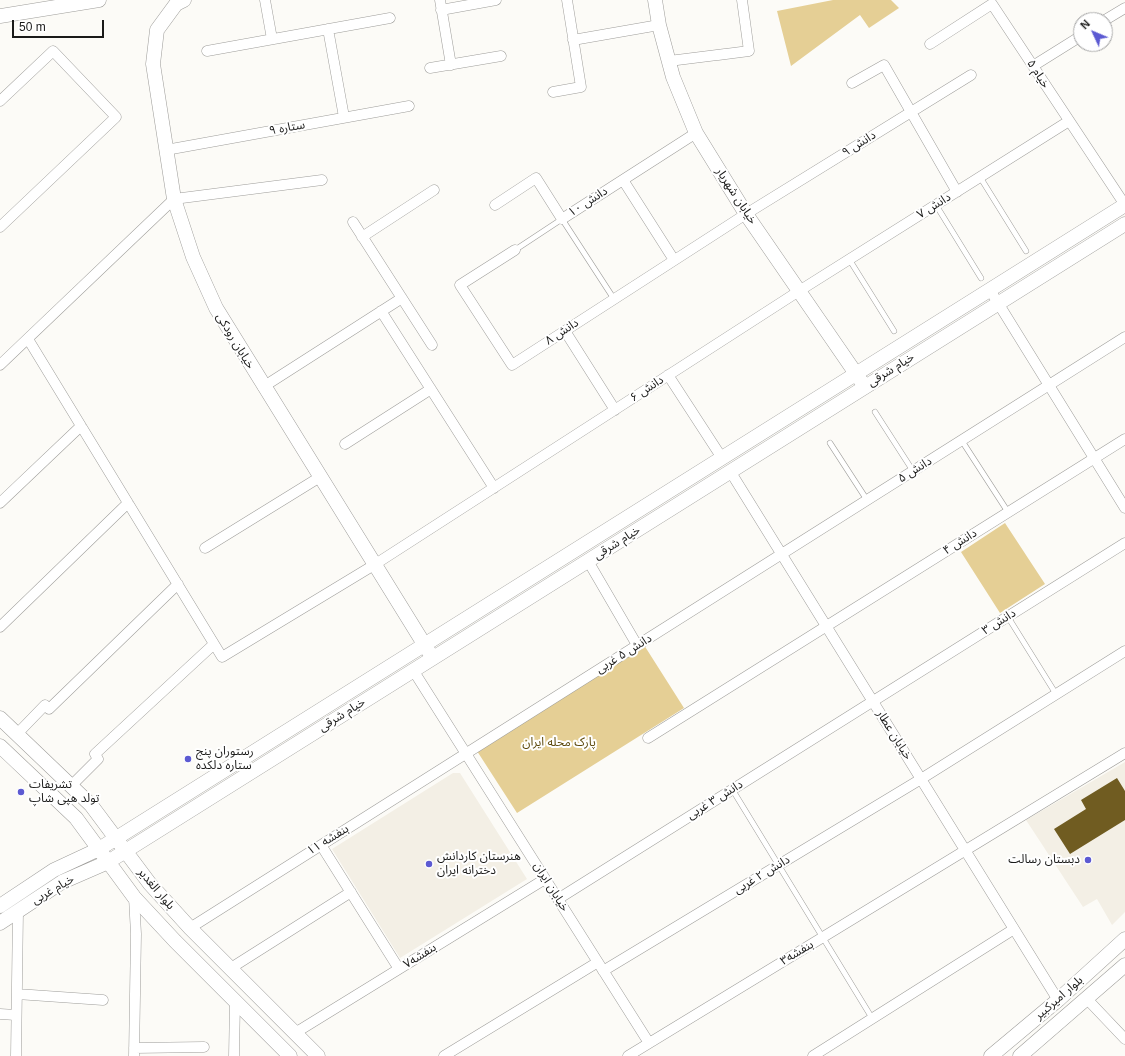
<!DOCTYPE html>
<html>
<head>
<meta charset="utf-8">
<style>
	body { margin:0 }
	#map { position:relative; width:1125px; height:1056px; overflow:hidden; background:#fcfbf7; font-family:Helvetica,sans-serif }
	canvas { display:block }
	.north { position:absolute; left:1073px; top:12px; width:40px; height:40px; box-sizing:border-box; background:#fff; border:1px solid #a3a3a3; border-radius:50%; rotate:314deg; font-size:11px; font-weight:700; line-height:16px; text-align:center; color:#1a1a19 }
	.north::after { content:''; display:block; margin:auto; width:14px; height:18px; background:#5c5ad2; clip-path:polygon(50% 0,100% 100%,50% 72%,0 100%) }
	.scale { position:absolute; left:12px; top:20px; width:92px; height:18px; box-sizing:border-box; border:2px solid #1a1a19; border-top:0; padding-left:5px; font-size:12px; line-height:14px; white-space:nowrap; color:#1a1a19; -webkit-text-stroke:3px #fff; paint-order:stroke }
</style>
</head>
<body>
<div id="map">
<canvas width="1125" height="1056"></canvas>
<div class="north">N</div>
<div class="scale">50 m</div>
</div>
<script>
const c = document.querySelector('canvas').getContext('2d');
c.lineJoin = 'round';
function fill(path, color) { c.fillStyle = color; c.fill(path, 'evenodd'); }
const poly = rows => new Path2D(rows.map(r => 'M' + r).join(''));
function strokePath(path, color, width, dash) { c.strokeStyle = color; c.lineWidth = width; c.lineCap = dash ? 'butt' : 'round'; c.setLineDash(dash || []); c.stroke(path); }
function write(font, color, halo, rows, align = 'center') {
  c.font = font + ' Helvetica,"Noto Sans Arabic",sans-serif'; c.lineWidth = 4; c.setLineDash([]); c.textBaseline = 'middle'; c.strokeStyle = halo; c.fillStyle = color; for (const [text, x, y, turn = 0] of rows) {
    c.save(); c.translate(x, y); c.rotate((+turn || 0) * Math.PI / 180); c.textAlign = isNaN(turn) ? turn : align; if (halo) c.strokeText(text, 0, 0); c.fillText(text, 0, 0); c.restore();
  }
}
fill(poly([
	[1125,762,1125,912,1112,925,1097,899,1083,907,1026,820],
	[453,773,460,773,527,879,400,958,332,849]
]), '#f3efe5');
fill(poly([
	[833,0,891,0,899,8,869,28,860,15,791,66,777,11],
	[1005,523,1045,584,1000,613,961,552],
	[644,645,684,708,517,813,477,751]
]), '#e5cf95');
fill(poly([
	[1117,778,1125,791,1125,820,1070,854,1054,829,1086,809,1081,800]
]), '#705c21');
const lane = poly([
	[980,177,1026,251],
	[936,205,981,278],
	[515,250,562,219,614,299],
	[849,259,894,331],
	[875,412,913,471],
	[962,441,1008,512],
	[830,443,867,500],
	[1008,617,1056,694],
	[732,789,872,1018]
]);
const street = poly([
	[265,0,272,39],
	[440,0,451,65],
	[441,10,496,0],
	[1105,20,1125,8],
	[328,29,344,117],
	[573,40,659,25],
	[930,44,992,4,1125,205],
	[207,51,390,18],
	[718,55,749,51,742,0],
	[669,61,725,54],
	[1033,66,1081,36],
	[430,68,501,56],
	[852,83,884,65,957,192],
	[553,92,581,87,567,0],
	[0,101,53,51,116,117,0,227],
	[166,150,409,106],
	[623,180,674,260],
	[495,205,536,178,562,219,696,133],
	[353,222,432,345],
	[362,237,434,190],
	[515,250,460,285,512,365,746,214,971,75],
	[990,290,1125,508],
	[381,311,494,488],
	[565,331,615,410],
	[28,339,222,657,374,565,799,291,1069,121],
	[0,365,174,199,322,180],
	[668,375,722,458],
	[263,387,402,298],
	[345,444,431,389],
	[730,471,1058,1000],
	[0,503,81,426],
	[205,548,320,477],
	[588,561,637,645],
	[0,627,128,503],
	[413,670,649,1043],
	[17,734,45,705,49,709,178,584],
	[648,738,1125,439],
	[71,786,98,759,95,754,214,644],
	[321,845,399,969],
	[134,897,136,934,134,1056],
	[558,899,1125,543],
	[190,928,1125,337],
	[231,968,351,892],
	[603,971,921,779,1125,651],
	[17,994,103,1000],
	[1087,999,1125,1039],
	[0,1014,16,1015],
	[295,1033,545,879],
	[134,1048,204,1047],
	[16,1056,18,911],
	[234,1056,235,1001],
	[444,1056,598,962],
	[628,1056,1125,753],
	[813,1056,1014,929]
]);
const secondary = poly([
	[184,0,176,4,157,30,153,64,174,199,193,257,216,308,429,652],
	[655,0,659,25,673,77,696,133,746,214,861,381],
	[0,16,99,0],
	[0,718,91,805,150,884,190,928,318,1056],
	[0,746,76,818,134,897,175,941,290,1056],
	[0,906,54,870,99,849,1125,205],
	[0,923,62,882,108,862,1125,224],
	[991,1056,1058,1000,1125,939],
	[1020,1056,1125,965]
]);
strokePath(lane, '#9e9d9a', 6);
strokePath(street, '#9e9d9a', 11);
strokePath(secondary, '#9e9d9a', 15);
strokePath(lane, '#fff', 5);
strokePath(street, '#fff', 10);
strokePath(secondary, '#fff', 14);
for (const [x, y, r, color] of [
	[188,759,4,"#5c5ad2"],
	[21,792,4,"#5c5ad2"],
	[1088,860,4,"#5c5ad2"],
	[429,864,4,"#5c5ad2"]
]) { const dot = new Path2D(); dot.arc(x, y, r, 0, 2 * Math.PI); c.fillStyle = color; c.fill(dot); strokePath(dot, '#fff', 1.5); }
write('12px', '#1a1a19', '#fff', [
	["خیام ۵",1038,74,57],
	["ستاره ۹",287,128,-10],
	["دانش ۹",859,144,-32],
	["خیابان شهریار",736,196,57],
	["دانش ۱۰",588,202,-33],
	["دانش ۷",934,206,-32],
	["دانش ۸",562,332,-33],
	["خیابان رودکی",235,341,59],
	["خیام شرقی",891,370,-32],
	["دانش ۶",647,389,-33],
	["دانش ۵",915,470,-32],
	["دانش ۴",960,542,-32],
	["خیام شرقی",617,543,-32],
	["دانش ۳",999,622,-32],
	["دانش ۵ غربی",624,654,-32],
	["خیام شرقی",342,715,-32],
	["خیابان عطار",894,735,58],
	["دانش ۳ غربی",715,800,-32],
	["بنفشه ۱۱",328,840,-32],
	["دانش ۲ غربی",762,875,-31],
	["خیابان ایران",551,887,58],
	["بلوار الغدیر",156,889,50],
	["خیام غربی",53,890,-30],
	["بنفشه۳",797,953,-31],
	["بنفشه۷",420,956,-32],
	["بلوار امیرکبیر",1059,998,-41]
]);
write('12px', '#5b480b', '#fff', [
	["پارک محله ایران",559,743]
]);
write('12px', '#1a1a19', '#fff', [
	["رستوران پنج",196,752],
	["ستاره دلکده",196,766],
	["تشریفات",29,785],
	["تولد هپی شاپ",29,799],
	["هنرستان کاردانش",437,857],
	["دخترانه ایران",437,871],
	["دبستان رسالت",1080,860,"right"]
], 'left');
</script>
</body>
</html>
